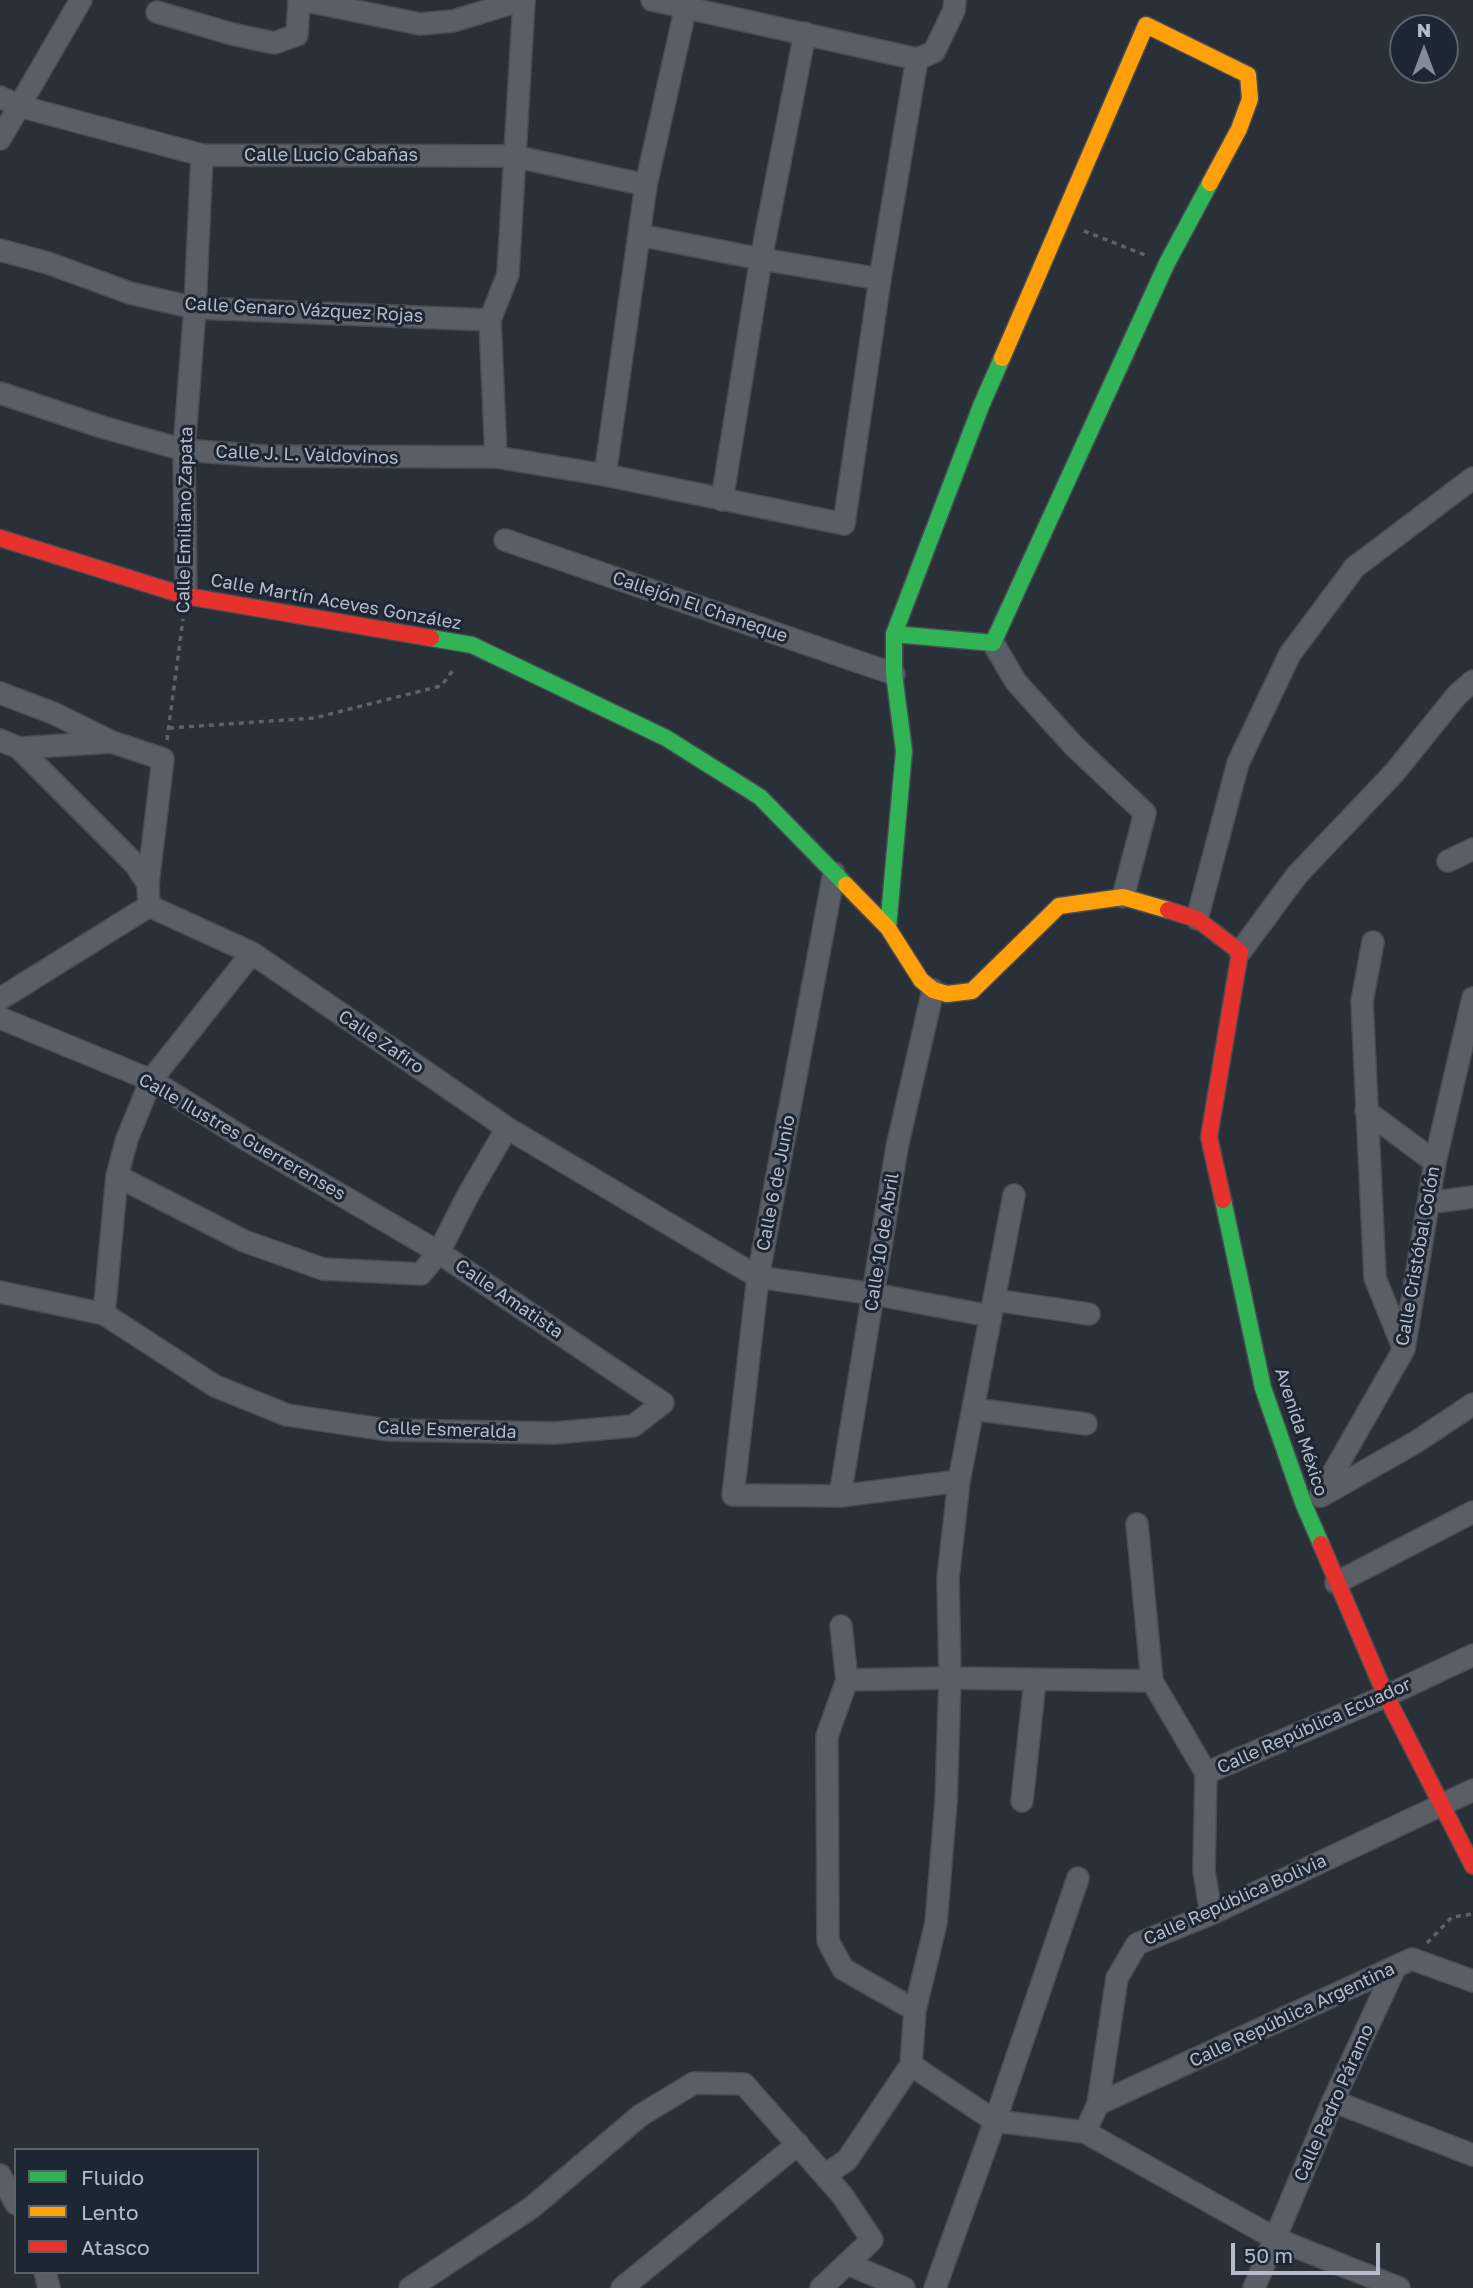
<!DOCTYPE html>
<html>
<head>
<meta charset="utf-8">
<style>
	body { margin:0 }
	#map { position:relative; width:1473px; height:2288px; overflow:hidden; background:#2a3038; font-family:"Golos Text",sans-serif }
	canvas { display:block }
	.legend { position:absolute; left:14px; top:2148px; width:245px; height:126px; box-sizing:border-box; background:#1d2633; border:2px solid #59626f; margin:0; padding:9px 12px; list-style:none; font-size:21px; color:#b4bcc9 }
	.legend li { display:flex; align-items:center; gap:14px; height:35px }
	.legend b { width:35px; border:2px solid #59626f }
	.north { position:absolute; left:1389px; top:14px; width:70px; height:70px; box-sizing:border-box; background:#1d2633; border:2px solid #59626f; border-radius:50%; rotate:0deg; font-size:19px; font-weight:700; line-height:28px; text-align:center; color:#b4bcc9 }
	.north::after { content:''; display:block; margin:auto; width:24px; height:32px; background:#848b96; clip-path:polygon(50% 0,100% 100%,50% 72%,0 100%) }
	.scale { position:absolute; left:1231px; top:2243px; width:149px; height:32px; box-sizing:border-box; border:4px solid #b4bcc9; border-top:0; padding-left:9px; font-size:21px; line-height:24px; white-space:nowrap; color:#b4bcc9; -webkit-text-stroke:5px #1d2633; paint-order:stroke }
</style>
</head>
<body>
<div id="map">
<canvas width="1473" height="2288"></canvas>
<ul class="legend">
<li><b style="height:9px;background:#30b455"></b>Fluido</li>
<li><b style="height:9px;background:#ff9f0a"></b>Lento</li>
<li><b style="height:9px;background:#e5322d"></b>Atasco</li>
</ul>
<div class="north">N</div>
<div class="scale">50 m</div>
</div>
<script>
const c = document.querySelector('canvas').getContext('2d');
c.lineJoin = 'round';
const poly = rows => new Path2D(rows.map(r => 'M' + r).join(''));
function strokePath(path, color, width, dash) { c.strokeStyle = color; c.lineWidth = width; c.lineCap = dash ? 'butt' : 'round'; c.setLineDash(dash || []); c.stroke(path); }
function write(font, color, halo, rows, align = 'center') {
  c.font = font + ' "Golos Text",sans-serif'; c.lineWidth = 6; c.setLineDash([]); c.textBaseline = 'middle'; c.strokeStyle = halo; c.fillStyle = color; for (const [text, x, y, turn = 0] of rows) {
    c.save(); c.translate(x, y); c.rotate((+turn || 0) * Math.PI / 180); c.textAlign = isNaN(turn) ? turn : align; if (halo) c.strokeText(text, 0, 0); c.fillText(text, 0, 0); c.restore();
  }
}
const street = poly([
	[302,0,420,24,453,21,522,0],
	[652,0,917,59,934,52,954,10,955,0],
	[157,12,232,34,274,43,297,35,299,0],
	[0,97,19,106,202,155,513,156,646,185],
	[0,139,81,0],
	[639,235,761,259,880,279],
	[0,250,48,263,130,293,195,308,490,320],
	[0,393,102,427,184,450,264,456,496,457,605,475,844,524,880,279,917,59],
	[496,457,490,320,508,274,524,0],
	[605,475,646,185,686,6],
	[722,500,761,259,805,33],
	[505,540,894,674],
	[186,596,184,450,195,308,202,155],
	[993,643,1016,682,1073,745,1145,813,1123,897],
	[0,693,53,713,110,741],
	[0,740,19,748,112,742,163,759,148,884,149,906],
	[19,748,135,864,148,884],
	[1448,861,1473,849],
	[834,873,758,1277,733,1495,840,1496,959,1481],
	[149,906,252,953,507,1128,758,1277,874,1294,990,1316],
	[1197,919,1238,763,1290,654,1355,567,1473,478],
	[1373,942,1362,1001,1375,1278,1403,1347],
	[1240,952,1297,875,1394,773,1457,695,1473,681],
	[0,999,149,906],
	[0,1018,151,1080,245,1139,435,1250,663,1403,633,1426,555,1433,387,1430,287,1415,215,1386,104,1314,0,1292],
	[1366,1111,1435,1162],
	[117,1176,244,1241,323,1269,421,1274,439,1252,468,1195,507,1128],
	[1428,1203,1473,1197],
	[994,1300,1089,1314],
	[104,1314,117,1176,127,1139,151,1080,252,953],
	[973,1409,1086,1424],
	[840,1496,897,1147,933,990],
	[1320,1496,1404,1349,1435,1162,1473,998],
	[1321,1496,1416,1442,1473,1404],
	[1137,1524,1152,1681,1206,1773],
	[1336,1583,1473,1512],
	[841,1626,847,1680,827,1736,828,1941,843,1969,915,2010],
	[847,1680,950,1678,1152,1681],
	[1206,1773,1386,1696,1473,1655],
	[1206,1773,1204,1871,1211,1914],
	[1022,1801,1035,1681],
	[911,2065,995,2121,1085,2132,1276,2239,1399,2288],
	[1333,2101,1473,2155],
	[1098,2104,1412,1959,1473,1981],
	[1085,2132,1098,2104,1117,1978,1137,1944,1211,1914,1473,1790],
	[0,2175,16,2204],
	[825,2175,847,2160,911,2065,915,2010,936,1923,946,1802,950,1678,948,1578,959,1481,1014,1195],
	[848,2264,904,2288],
	[45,2272,49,2288],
	[410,2288,531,2208,641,2115,694,2083,744,2084,842,2195,872,2240,821,2288],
	[622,2288,798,2144],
	[935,2288,995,2121,1078,1878],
	[1254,2288,1333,2101,1395,1968]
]);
const fast = poly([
	[894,634,993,643,1167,263,1210,183],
	[431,638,472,645,666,738,760,797,846,885],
	[888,928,904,751,894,674,894,634,981,406,1002,358],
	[1223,1200,1263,1388,1304,1505,1321,1544]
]);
const slow = poly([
	[1002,358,1146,25,1248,75,1250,99,1239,129,1210,183],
	[846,885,888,928,921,980,933,990,947,994,972,991,1059,906,1123,897,1168,910]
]);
const jam = poly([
	[0,538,186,596,431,638],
	[1168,910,1197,919,1240,952,1209,1137,1223,1200],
	[1321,1544,1386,1696,1473,1866]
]);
strokePath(street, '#484c53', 24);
strokePath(fast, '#484c53', 19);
strokePath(slow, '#484c53', 19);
strokePath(jam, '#484c53', 19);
strokePath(poly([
	[1084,231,1145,255],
	[169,728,314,718,441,686,454,669],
	[167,740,183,619],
	[1427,1943,1452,1917,1473,1914]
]), '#5d636a', 3.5, [5, 5]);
strokePath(street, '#5a5e66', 21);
strokePath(fast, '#30b455', 16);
strokePath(slow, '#ff9f0a', 16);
strokePath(jam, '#e5322d', 16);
write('18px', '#b4bcc9', '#1d2633', [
	["Calle Lucio Cabañas",331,155],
	["Calle Genaro Vázquez Rojas",304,310,3],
	["Calle J. L. Valdovinos",307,455,2],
	["Calle Emiliano Zapata",185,520,-89],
	["Calle Martín Aceves González",336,602,10],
	["Callejón El Chaneque",700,607,19],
	["Calle Zafiro",381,1042,34],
	["Calle Ilustres Guerrerenses",242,1137,30],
	["Calle 6 de Junio",776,1183,-79],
	["Calle 10 de Abril",882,1242,-81],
	["Calle Cristóbal Colón",1418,1256,-80],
	["Calle Amatista",509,1299,34],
	["Calle Esmeralda",447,1430,2],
	["Avenida México",1301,1432,72],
	["Calle República Ecuador",1314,1726,-24],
	["Calle República Bolivia",1235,1900,-24],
	["Calle República Argentina",1292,2015,-25],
	["Calle Pedro Páramo",1334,2103,-66]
]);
</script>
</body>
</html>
